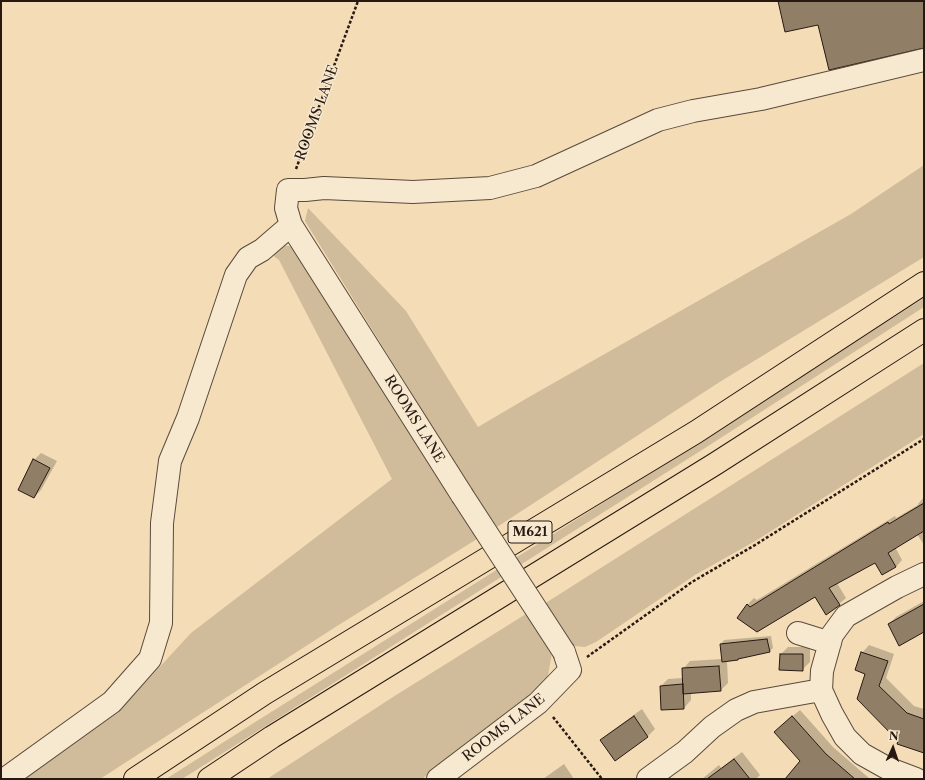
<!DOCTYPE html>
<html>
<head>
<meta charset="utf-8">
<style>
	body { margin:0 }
	#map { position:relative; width:925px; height:780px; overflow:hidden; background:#f3dcb6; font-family:"Libre Caslon Text",serif }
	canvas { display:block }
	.frame { position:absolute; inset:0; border:2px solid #271912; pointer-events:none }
	.north { position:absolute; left:873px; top:728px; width:40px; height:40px; -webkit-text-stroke:3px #f7e8d0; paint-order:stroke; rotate:3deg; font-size:11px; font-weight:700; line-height:16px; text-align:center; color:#271912 }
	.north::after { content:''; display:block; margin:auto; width:14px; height:18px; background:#271912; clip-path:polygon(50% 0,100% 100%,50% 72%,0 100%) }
</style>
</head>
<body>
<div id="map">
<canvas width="925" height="780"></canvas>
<div class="frame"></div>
<div class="north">N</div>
</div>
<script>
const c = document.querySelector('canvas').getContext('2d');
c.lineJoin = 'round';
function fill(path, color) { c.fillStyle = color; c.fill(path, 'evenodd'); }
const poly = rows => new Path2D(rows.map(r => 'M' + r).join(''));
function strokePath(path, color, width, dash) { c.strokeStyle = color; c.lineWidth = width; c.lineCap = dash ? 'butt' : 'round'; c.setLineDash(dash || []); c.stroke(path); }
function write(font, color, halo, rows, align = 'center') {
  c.font = font + ' "Libre Caslon Text",serif'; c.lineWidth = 3; c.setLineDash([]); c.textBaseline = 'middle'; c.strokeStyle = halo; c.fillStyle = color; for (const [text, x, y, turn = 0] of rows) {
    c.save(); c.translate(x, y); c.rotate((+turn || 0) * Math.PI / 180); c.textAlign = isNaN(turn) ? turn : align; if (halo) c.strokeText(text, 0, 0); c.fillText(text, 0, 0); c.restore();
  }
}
fill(poly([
	[924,165,924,257,718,383,497,527,471,489,305,221,308,208,406,311,478,427,529,397,851,214],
	[279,245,289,246,297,249,466,519,477,539,337,626,100,779,21,779,131,698,191,633,392,479,279,260,271,254],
	[924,298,924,307,705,448,182,779,166,779,249,726,701,441],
	[924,363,924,434,757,540,695,575,596,642,585,647,574,646,568,644,544,604],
	[526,614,552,653,547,681,422,779,267,779,393,697]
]), '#d0bb9a');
fill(poly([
	[41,453,57,461,41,490,34,497,34,460],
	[924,497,924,545,917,534,895,547,902,560,896,567,876,561,837,583,846,598,839,604,815,595,757,631,747,605,754,598,757,600,895,516,896,518,918,505,918,504],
	[924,601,924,630,889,624,896,617],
	[771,636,773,648,770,651,740,658,738,660,727,661,728,683,721,690,691,692,691,700,684,708,662,709,661,686,668,679,683,678,683,669,690,661,722,659,721,644,724,640],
	[869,645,894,654,886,678,914,706,924,709,924,752,899,741,867,673,862,653],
	[788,647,810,647,810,662,802,670,781,654],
	[642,709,655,729,648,736,615,759,601,740,609,733],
	[800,710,833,747,870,779,787,779,801,761,782,725],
	[742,752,760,775,756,779,702,779,719,765,721,768],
	[564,764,574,779,543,779]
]), '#0003');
const building = poly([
	[778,1,924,1,924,48,829,70,818,25,785,32,778,1],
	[33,459,50,468,34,498,18,490,33,459],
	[924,503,924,531,888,553,896,567,882,575,875,563,829,588,840,605,826,615,815,597,757,632,737,618,747,604,750,607,888,522,889,524,924,503],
	[924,604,924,632,899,646,888,624,924,604],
	[767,639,770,652,738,659,738,660,722,662,720,644,767,639],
	[861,652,888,661,879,686,907,713,924,719,924,753,897,744,898,741,857,699,865,674,855,670,861,652],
	[780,654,803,654,803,671,779,670,780,654],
	[719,666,721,691,683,694,682,668,719,666],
	[683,684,684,709,661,710,660,686,683,684],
	[634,716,648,737,615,761,600,740,634,716],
	[792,716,826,754,855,779,785,779,800,761,774,732,792,716],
	[734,759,750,779,707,779,734,759]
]);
fill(building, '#917e67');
strokePath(building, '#271912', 1);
const minor = poly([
	[462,495,291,225,286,208,288,190,305,190,324,188,413,192,490,188,536,176,658,120,693,111,761,99,924,60],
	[798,633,830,643],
	[5,779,112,702,150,659,161,623,162,523,170,461,188,418,236,275,248,258,262,250,291,225],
	[438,779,538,703,570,670,564,652],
	[648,779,685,752,712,727,736,710,754,702,821,690],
	[916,779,887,768,862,754,845,737,832,714,821,690,822,671,832,635,846,616,897,587,924,574]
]);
const highway = poly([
	[135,779,265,693,696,432,924,283],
	[209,779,272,737,715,464,924,330]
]);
strokePath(minor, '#5a4a3b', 24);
strokePath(highway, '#271912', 24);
strokePath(poly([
	[296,169,358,1],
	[587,657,692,582,755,545,924,439],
	[553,717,602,779]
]), '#271912', 2.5, [3, 2]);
strokePath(minor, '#f7e8d0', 22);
strokePath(highway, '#f3dcb6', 22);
const minorBridge = poly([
	[462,495,564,652]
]);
strokePath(minorBridge, '#5a4a3b', 24, []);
strokePath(minorBridge, '#f7e8d0', 22);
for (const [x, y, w] of [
	[530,532,44]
]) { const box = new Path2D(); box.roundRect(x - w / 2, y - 11, w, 22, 3); c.fillStyle = '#f7e8d0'; c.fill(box); strokePath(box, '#271912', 1); }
write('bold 13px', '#271912', null, [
	["M621",530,532]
]);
write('14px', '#271912', '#f7e8d0', [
	["ROOMS LANE",317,113,-70],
	["ROOMS LANE",414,419,58],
	["ROOMS LANE",504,728,-38]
]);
</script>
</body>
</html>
